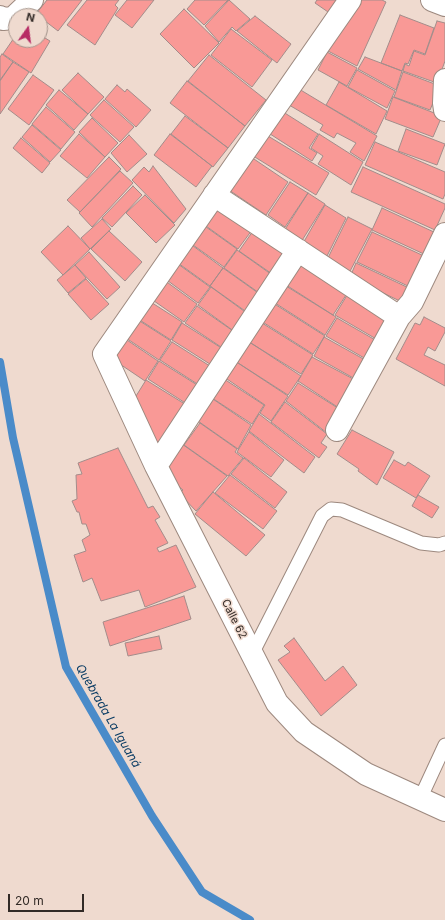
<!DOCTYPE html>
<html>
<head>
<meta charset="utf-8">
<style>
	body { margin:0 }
	#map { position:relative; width:445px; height:920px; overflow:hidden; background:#efdacf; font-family:Inter,sans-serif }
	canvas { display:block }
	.north { position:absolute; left:8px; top:8px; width:40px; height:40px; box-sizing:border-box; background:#efdacf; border:1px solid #a3948b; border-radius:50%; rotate:14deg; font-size:11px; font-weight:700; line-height:16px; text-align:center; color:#322a26 }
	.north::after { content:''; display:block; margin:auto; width:14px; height:18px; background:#b72c65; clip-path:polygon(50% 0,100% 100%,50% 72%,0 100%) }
	.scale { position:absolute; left:8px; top:894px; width:76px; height:18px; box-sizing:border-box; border:2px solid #322a26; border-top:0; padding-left:5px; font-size:12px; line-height:14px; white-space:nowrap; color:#322a26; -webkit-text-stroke:3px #efdacf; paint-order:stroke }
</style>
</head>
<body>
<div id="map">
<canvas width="445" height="920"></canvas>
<div class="north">N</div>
<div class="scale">20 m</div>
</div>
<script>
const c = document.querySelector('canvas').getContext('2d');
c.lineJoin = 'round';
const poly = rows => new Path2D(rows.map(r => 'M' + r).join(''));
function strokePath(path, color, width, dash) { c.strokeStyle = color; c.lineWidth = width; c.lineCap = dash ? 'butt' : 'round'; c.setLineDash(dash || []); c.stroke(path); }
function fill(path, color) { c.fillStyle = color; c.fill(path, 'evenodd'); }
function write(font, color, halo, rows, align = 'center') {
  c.font = font + ' Inter,sans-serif'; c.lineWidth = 3; c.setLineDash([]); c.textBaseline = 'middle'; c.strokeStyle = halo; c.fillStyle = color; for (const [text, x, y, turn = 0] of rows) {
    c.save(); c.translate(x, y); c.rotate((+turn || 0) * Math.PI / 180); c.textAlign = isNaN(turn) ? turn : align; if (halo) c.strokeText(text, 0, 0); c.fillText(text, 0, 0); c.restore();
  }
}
strokePath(poly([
	[0,362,13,438,66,667,152,816,202,892,250,920]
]), '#4a8bc9', 8);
const building = poly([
	[47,0,82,0,58,31,36,14,47,0],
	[87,0,119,0,115,5,118,8,95,45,67,25,87,0],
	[127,0,154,0,132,28,115,15,127,0],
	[195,0,228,0,204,25,187,9,195,0],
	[229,0,250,19,236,31,232,27,219,42,205,26,229,0],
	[317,0,340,0,331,14,315,3,317,0],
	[360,0,382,0,386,2,357,66,328,51,360,0],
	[184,9,219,43,194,68,160,34,184,9],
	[400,15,434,28,425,54,414,50,408,64,405,63,402,71,381,63,400,15],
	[255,16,291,44,277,63,237,31,255,16],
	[437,21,445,23,445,61,437,83,403,71,405,64,409,66,414,51,425,55,437,21],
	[231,29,272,60,252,87,211,55,231,29],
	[16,35,16,40,40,40,40,35,50,41,31,73,3,54,16,35],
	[327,52,357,68,347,86,318,70,327,52],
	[2,54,13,62,0,80,0,57,2,54],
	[209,55,266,100,245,126,188,81,209,55],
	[365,57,402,71,396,90,358,69,365,57],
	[13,62,29,72,0,114,0,81,13,62],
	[357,70,395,91,387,108,348,87,357,70],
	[403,72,440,86,430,110,394,97,403,72],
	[78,73,104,97,88,114,62,90,78,73],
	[33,75,54,90,29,125,8,109,33,75],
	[187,81,245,126,228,148,170,103,187,81],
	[339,82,387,111,376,134,326,105,339,82],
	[117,85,125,92,127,89,151,110,136,127,105,99,117,85],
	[294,86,377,136,364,161,350,152,356,143,337,133,334,138,320,130,323,125,284,102,294,86],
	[59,90,88,114,74,130,46,105,59,90],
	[393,97,442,116,433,137,385,119,393,97],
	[104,100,134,127,120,142,90,115,104,100],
	[46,107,75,132,61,149,32,124,46,107],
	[280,110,318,134,309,148,317,153,312,161,267,132,280,110],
	[185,116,228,148,213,167,171,134,185,116],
	[92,118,118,143,105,157,79,132,92,118],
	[32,125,61,150,50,162,22,137,32,125],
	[406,129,445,144,437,165,398,151,406,129],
	[263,133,329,173,316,195,250,154,263,133],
	[79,134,105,157,87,178,60,156,79,134],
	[170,134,212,166,196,187,154,155,170,134],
	[319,134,363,162,351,185,318,164,323,156,311,148,319,134],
	[129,135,147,154,127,172,111,153,129,135],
	[21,138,50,163,42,173,13,148,21,138],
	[375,142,445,172,445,194,443,199,365,165,375,142],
	[248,155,288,182,266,215,226,188,248,155],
	[109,157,121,169,80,212,67,200,109,157],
	[153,166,186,209,174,223,132,180,144,167,149,172,153,166],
	[363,167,445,204,445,208,435,230,351,192,363,167],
	[120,171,133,183,92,227,79,213,120,171],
	[290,182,308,193,285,227,268,215,290,182],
	[133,186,142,195,112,227,102,218,133,186],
	[308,193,325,204,301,242,284,231,308,193],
	[145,195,175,225,156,243,126,213,145,195],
	[213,202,252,230,238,249,199,221,213,202],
	[325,205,346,218,324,262,302,245,325,205],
	[382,208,436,233,426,255,372,230,382,208],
	[348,217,372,229,348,275,325,264,348,217],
	[102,219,111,229,90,249,81,238,102,219],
	[199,222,237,249,224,267,186,240,199,222],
	[68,226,90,249,63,275,41,252,68,226],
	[109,231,142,262,125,281,91,249,109,231],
	[253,231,288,256,275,276,239,251,253,231],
	[372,232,424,256,410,287,357,262,372,232],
	[185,240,223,268,210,286,171,258,185,240],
	[237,250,275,277,262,295,224,268,237,250],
	[89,252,120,287,107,299,75,265,89,252],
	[171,259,210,287,198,303,160,275,171,259],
	[298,260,348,292,333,315,283,283,298,260],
	[356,263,411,289,404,303,350,277,356,263],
	[75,265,86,278,68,293,57,280,75,265],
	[223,268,261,295,248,313,210,286,223,268],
	[160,277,197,304,184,322,147,296,160,277],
	[86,279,109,304,91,320,68,294,86,279],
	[286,286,336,317,325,335,275,303,286,286],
	[211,287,248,314,235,332,198,305,211,287],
	[349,292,391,317,378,340,335,315,349,292],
	[146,299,182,322,171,340,135,317,146,299],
	[273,303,325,336,313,354,261,321,273,303],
	[197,306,236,333,224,349,185,323,197,306],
	[424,317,445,328,445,332,435,351,428,347,424,355,445,365,445,386,396,359,415,323,420,325,424,317],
	[135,318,171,341,159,360,123,336,135,318],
	[337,318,377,341,366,359,326,336,337,318],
	[182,323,223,349,213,366,172,340,182,323],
	[262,323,313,355,301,374,249,342,262,323],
	[121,336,158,361,145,381,108,356,121,336],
	[324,337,367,361,357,380,314,356,324,337],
	[248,341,301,376,288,395,235,361,248,341],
	[172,342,213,368,202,387,160,360,172,342],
	[312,357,357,381,342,410,298,381,312,357],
	[159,361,202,388,190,406,148,379,159,361],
	[235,361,288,396,271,421,260,413,265,405,224,377,235,361],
	[224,379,264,405,252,424,212,398,224,379],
	[146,380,188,406,156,448,128,409,146,380],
	[298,383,341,410,327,433,286,401,298,383],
	[210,397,251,425,238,449,195,419,210,397],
	[285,402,327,434,321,443,327,447,319,458,271,422,285,402],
	[259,414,315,457,304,473,249,431,259,414],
	[200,423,237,449,235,452,243,458,228,476,184,445,200,423],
	[352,430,394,452,377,485,358,471,359,469,337,454,352,430],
	[249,432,284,460,271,477,237,452,249,432],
	[182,444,227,476,196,511,179,493,183,490,172,481,174,478,164,468,182,444],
	[118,448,148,508,153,506,160,517,155,520,168,543,157,548,159,552,176,545,196,587,145,607,139,590,101,601,92,578,83,582,74,555,86,551,82,540,90,535,86,524,82,524,79,512,77,512,72,501,77,499,76,475,82,474,78,463,118,448],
	[244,458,287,492,275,508,231,474,244,458],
	[394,460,405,466,408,462,430,476,416,498,383,478,394,460],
	[230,475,277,511,263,529,215,493,230,475],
	[213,492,265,535,246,556,195,514,213,492],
	[418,495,439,507,432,518,412,506,418,495],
	[184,596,191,619,110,646,103,622,184,596],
	[159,636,162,649,128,656,125,643,159,636],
	[294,638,325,681,343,666,357,685,321,716,278,660,290,652,284,646,294,638]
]);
fill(building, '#f99996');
strokePath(building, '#a38c8a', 1);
const lane = poly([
	[252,654,322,516,331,509,342,510,421,543,439,545,445,543],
	[420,799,445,745]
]);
const street = poly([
	[350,0,104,354,156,466,277,703,304,732,366,774,445,810],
	[432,0,445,5],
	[0,17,3,19,13,18,32,0],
	[445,80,444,103,445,110],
	[214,195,399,317],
	[337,430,399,317,412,302,445,234],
	[156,466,298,250]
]);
strokePath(lane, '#9d897f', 15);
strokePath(street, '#9d897f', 24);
strokePath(lane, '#fff', 13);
strokePath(street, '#fff', 22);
write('11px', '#322a26', '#efdacf', [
	["Calle 62",234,619,63]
]);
write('italic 12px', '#0a3c64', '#efdacf', [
	["Quebrada La Iguaná",108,716,60]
]);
</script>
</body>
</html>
